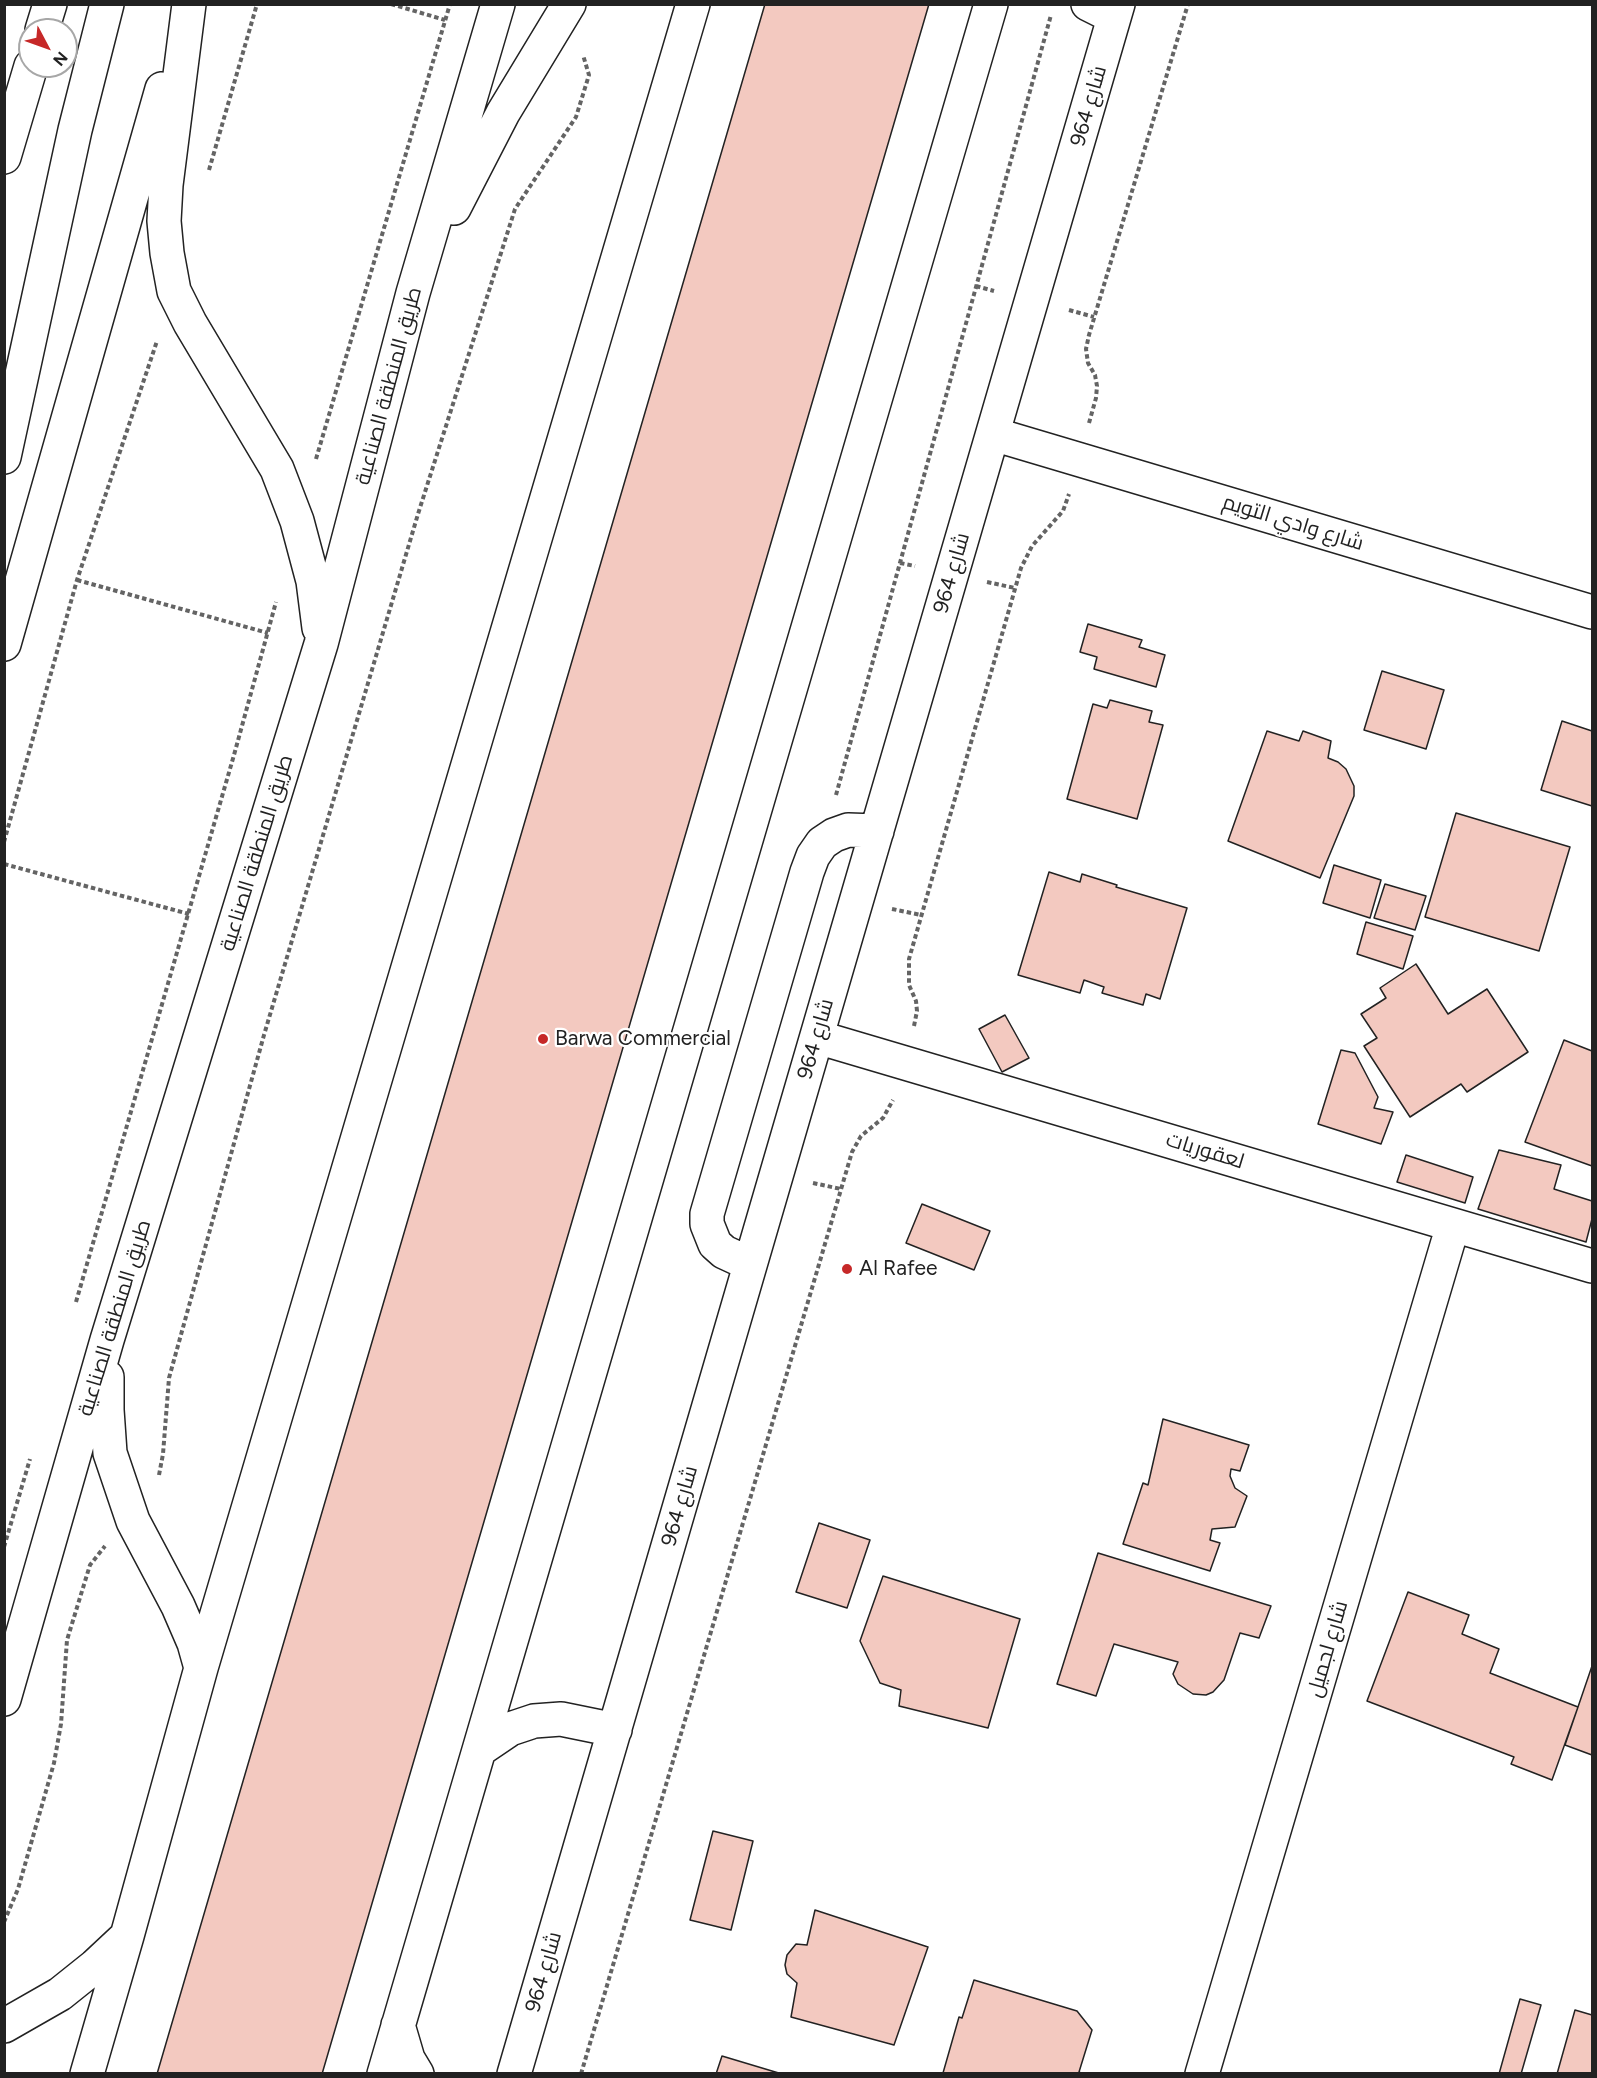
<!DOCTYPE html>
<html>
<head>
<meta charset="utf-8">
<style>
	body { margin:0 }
	#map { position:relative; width:1597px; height:2078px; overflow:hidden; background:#fff; font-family:Figtree,sans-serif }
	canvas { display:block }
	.frame { position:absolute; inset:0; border:6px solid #222; pointer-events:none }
	.north { position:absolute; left:18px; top:18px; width:60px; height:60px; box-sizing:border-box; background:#fff; border:2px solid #a7a7a7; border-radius:50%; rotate:131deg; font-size:16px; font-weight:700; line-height:24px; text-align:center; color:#222 }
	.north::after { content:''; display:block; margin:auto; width:21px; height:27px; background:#c62828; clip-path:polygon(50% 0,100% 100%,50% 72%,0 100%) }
</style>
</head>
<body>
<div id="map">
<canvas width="1597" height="2078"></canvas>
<div class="frame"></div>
<div class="north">N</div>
</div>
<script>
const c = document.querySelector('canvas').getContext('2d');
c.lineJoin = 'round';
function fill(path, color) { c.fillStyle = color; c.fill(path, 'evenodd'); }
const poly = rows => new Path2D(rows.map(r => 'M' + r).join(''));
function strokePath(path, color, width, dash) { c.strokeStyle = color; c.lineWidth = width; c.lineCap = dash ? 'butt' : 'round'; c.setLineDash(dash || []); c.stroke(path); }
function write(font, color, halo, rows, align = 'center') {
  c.font = font + ' Figtree,Cairo,sans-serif'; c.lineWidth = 4.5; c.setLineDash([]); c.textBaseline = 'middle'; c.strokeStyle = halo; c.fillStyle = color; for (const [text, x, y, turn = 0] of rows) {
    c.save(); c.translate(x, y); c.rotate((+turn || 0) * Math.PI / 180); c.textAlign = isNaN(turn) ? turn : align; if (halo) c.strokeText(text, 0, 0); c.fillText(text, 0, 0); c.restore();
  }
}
const building = poly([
	[765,4,929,4,322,2074,157,2074,765,4],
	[1088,624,1142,640,1139,647,1165,655,1156,687,1094,669,1097,657,1080,652,1088,624],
	[1382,671,1444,690,1426,749,1364,730,1382,671],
	[1110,700,1152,711,1149,722,1163,725,1137,819,1067,799,1093,704,1107,708,1110,700],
	[1562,721,1592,731,1592,806,1541,790,1562,721],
	[1267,731,1299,741,1303,731,1331,741,1328,758,1338,762,1346,769,1354,786,1354,796,1320,878,1228,841,1267,731],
	[1456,813,1570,847,1539,951,1425,917,1456,813],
	[1334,865,1381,880,1370,918,1323,903,1334,865],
	[1049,872,1080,882,1082,874,1117,885,1116,887,1187,908,1160,999,1146,994,1143,1005,1102,993,1104,987,1084,980,1080,993,1018,975,1049,872],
	[1385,884,1426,896,1415,930,1374,918,1385,884],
	[1366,922,1413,936,1403,969,1357,954,1366,922],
	[1416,964,1448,1014,1487,989,1528,1052,1467,1092,1461,1084,1410,1117,1364,1046,1377,1038,1361,1014,1386,998,1380,988,1416,964],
	[1005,1015,1029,1058,1002,1072,979,1029,1005,1015],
	[1564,1040,1592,1051,1592,1166,1525,1142,1564,1040],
	[1341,1050,1355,1053,1378,1097,1374,1108,1393,1112,1381,1144,1318,1124,1341,1050],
	[1499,1150,1561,1165,1554,1189,1592,1201,1592,1219,1586,1242,1478,1209,1499,1150],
	[1406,1155,1473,1177,1465,1203,1397,1182,1406,1155],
	[922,1204,990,1231,974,1270,906,1243,922,1204],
	[1163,1419,1249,1445,1240,1471,1231,1469,1230,1476,1235,1488,1247,1496,1235,1527,1212,1529,1210,1540,1220,1543,1210,1571,1123,1544,1143,1483,1148,1485,1163,1419],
	[819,1523,870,1540,847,1608,796,1592,819,1523],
	[1098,1553,1271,1606,1259,1638,1240,1633,1224,1680,1213,1692,1206,1695,1193,1694,1178,1684,1173,1674,1178,1662,1114,1644,1096,1696,1057,1684,1098,1553],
	[883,1576,1020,1619,988,1728,899,1706,901,1690,880,1683,860,1641,883,1576],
	[1408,1592,1469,1615,1462,1634,1499,1649,1490,1673,1578,1707,1552,1780,1511,1764,1514,1757,1367,1701,1408,1592],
	[1592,1666,1592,1755,1565,1745,1592,1666],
	[713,1831,753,1841,731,1930,690,1920,713,1831],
	[815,1910,928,1947,894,2045,791,2017,797,1983,787,1974,785,1965,787,1955,796,1944,807,1945,815,1910],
	[974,1980,1077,2011,1092,2030,1079,2072,1083,2074,943,2073,959,2017,962,2018,974,1980],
	[1520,1999,1541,2005,1521,2074,1499,2074,1520,1999],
	[1575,2010,1592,2015,1592,2074,1557,2074,1575,2010],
	[722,2056,782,2074,716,2074,722,2056]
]);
fill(building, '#f3c9c0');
strokePath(building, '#222', 1.5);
const minor = poly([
	[189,4,166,185,164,221,167,253,174,291,190,323,277,469,297,521,313,581,319,628],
	[1088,4,1114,17],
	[454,208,503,113,569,4],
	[993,434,1592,612],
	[4,644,162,89],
	[817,1037,1592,1266],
	[750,1264,724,1252,715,1244,707,1224,707,1214,807,872,813,856,822,843,834,835,848,830,877,831],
	[107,1377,107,1410,110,1453,133,1521,178,1606,194,1643,201,1668],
	[4,1699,107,1340,321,644,413,293,498,4],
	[479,1750,510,1729,534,1721,561,1719,615,1730],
	[398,2025,408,2059,417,2074],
	[4,2026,60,1994,95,1966,126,1937],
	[87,2074,127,1936,201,1668,693,4],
	[384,2074,991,4],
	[514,2074,1118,4],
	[1202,2074,1453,1225]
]);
const highway = poly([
	[42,30,50,4],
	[4,157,31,66],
	[4,457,75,130,107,4]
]);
strokePath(minor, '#222', 36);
strokePath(highway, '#222', 36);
strokePath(poly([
	[391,4,445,20],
	[209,170,257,4],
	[976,286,994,291],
	[1069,310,1094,317],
	[1089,423,1096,398,1097,386,1095,375,1088,363,1086,349,1089,335,1188,4],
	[316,459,450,4],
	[900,563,915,566],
	[77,580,268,633],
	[987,582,1015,588],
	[836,795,1051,15],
	[4,842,77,580,157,341],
	[4,864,189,914],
	[892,909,921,915],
	[914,1026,917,1011,916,1001,909,985,909,959,1021,568,1032,546,1063,511,1069,494],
	[813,1183,841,1189],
	[76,1302,234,755,276,602],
	[159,1475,163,1454,169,1378,264,1035,418,514,515,209,576,117,589,75,583,55],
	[4,1547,30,1459],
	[4,1922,18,1889,54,1763,61,1724,67,1640,90,1565,105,1546],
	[581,2074,852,1152,861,1136,883,1118,893,1100]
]), '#646464', 4, [4.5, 3]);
strokePath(minor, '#fff', 33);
strokePath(highway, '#fff', 33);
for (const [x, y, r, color] of [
	[543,1039,6,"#c62828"],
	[847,1269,6,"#c62828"]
]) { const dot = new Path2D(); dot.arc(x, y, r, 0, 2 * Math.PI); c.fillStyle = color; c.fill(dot); strokePath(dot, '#fff', 2); }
write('21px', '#222', '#fff', [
	["شارع 964",1089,106,-74],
	["طريق المنطقة الصناعية",389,386,-75],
	["شارع وادي التويم",1293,523,17],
	["شارع 964",952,573,-74],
	["طريق المنطقة الصناعية",257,853,-73],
	["شارع 964",816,1039,-74],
	["لعقوريات",1205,1151,17],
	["طريق المنطقة الصناعية",115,1318,-73],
	["شارع 964",680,1506,-74],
	["شارع لجميل",1328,1649,-74],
	["شارع 964",544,1972,-74]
]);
write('21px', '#222', '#fff', [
	["Barwa Commercial",555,1039],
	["Al Rafee",859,1269]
], 'left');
</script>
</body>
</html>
